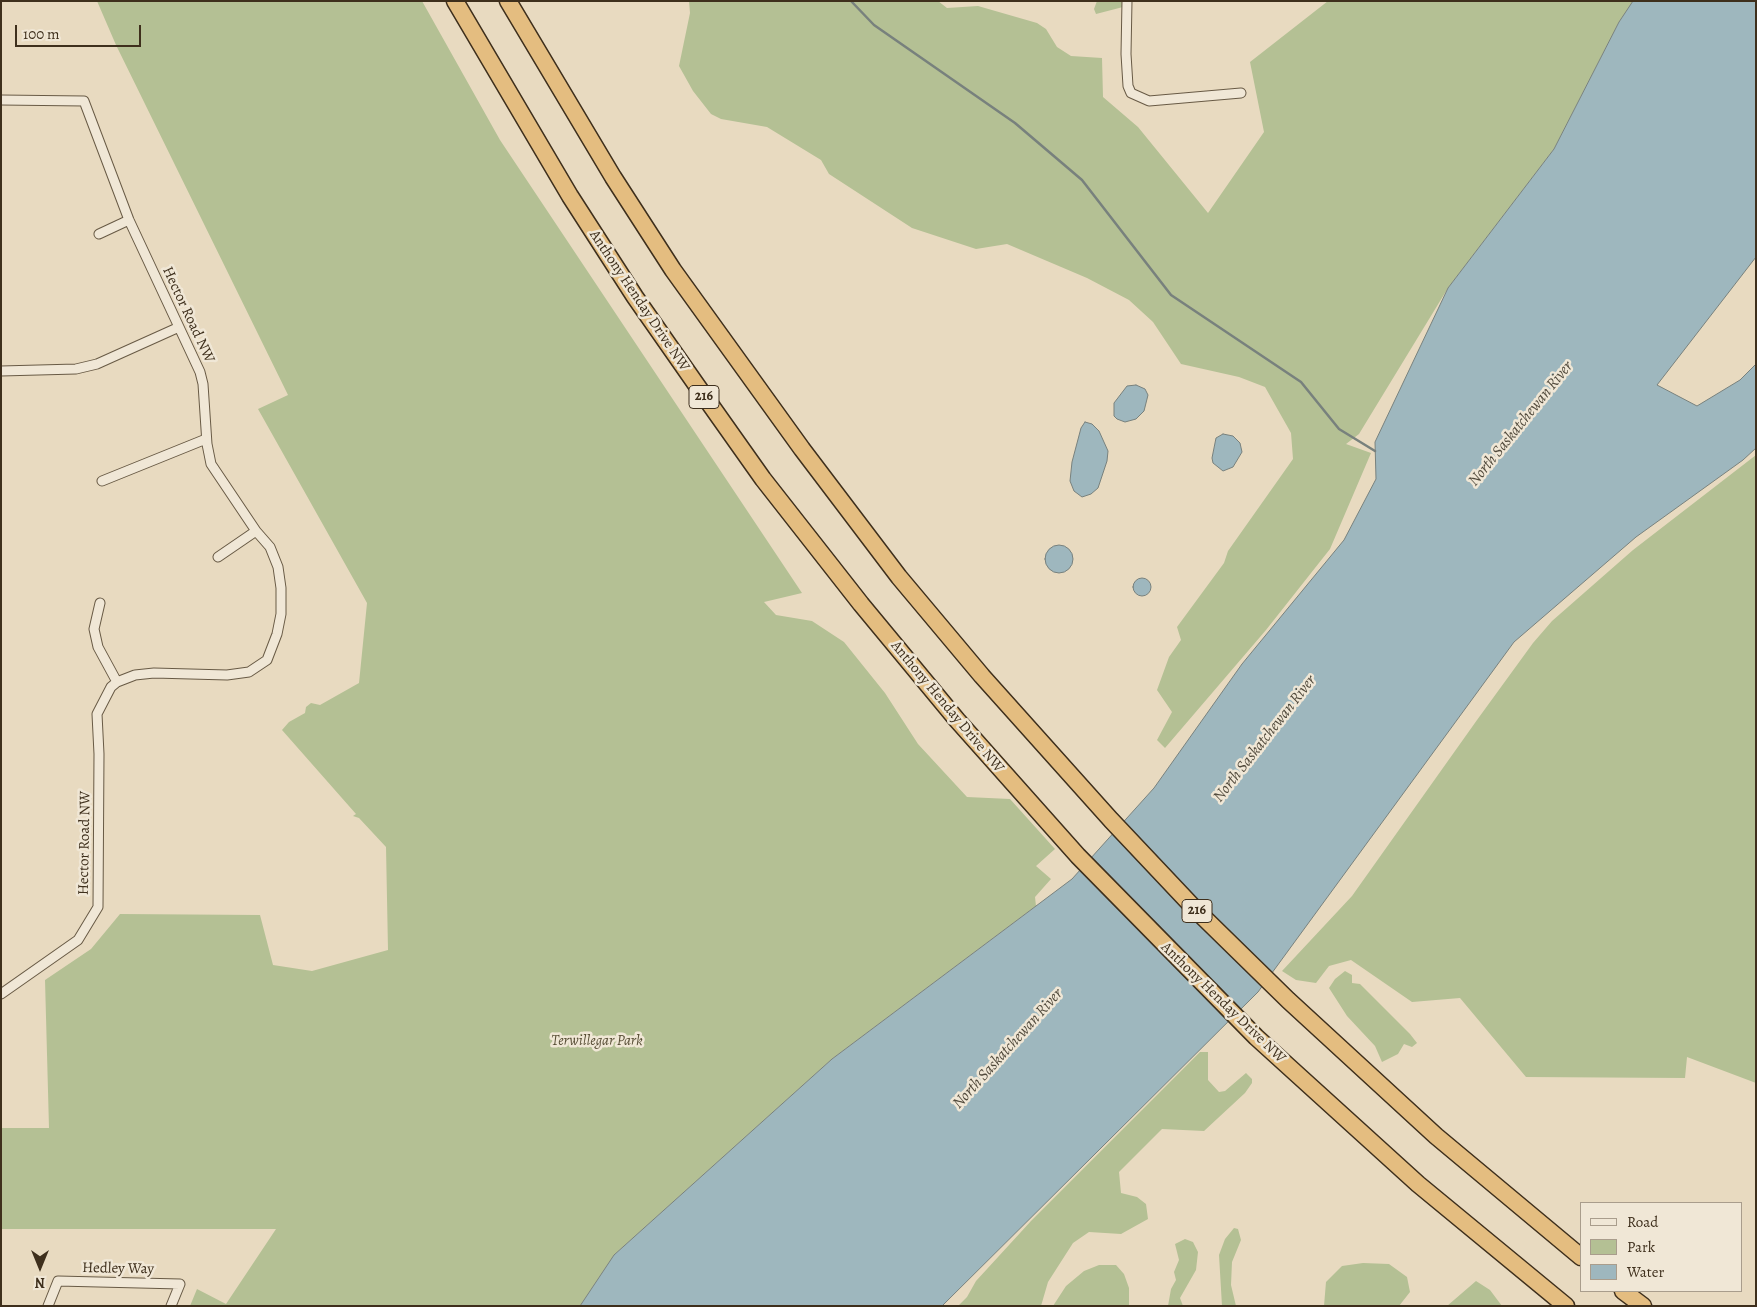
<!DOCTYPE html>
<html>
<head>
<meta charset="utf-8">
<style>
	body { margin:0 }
	#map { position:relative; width:1757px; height:1307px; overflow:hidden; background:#e8dac0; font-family:Alegreya,serif }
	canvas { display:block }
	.frame { position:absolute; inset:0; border:2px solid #3e2f1c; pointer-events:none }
	.legend { position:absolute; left:1580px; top:1202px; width:162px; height:90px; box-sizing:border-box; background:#f0e7d6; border:1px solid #a99d8c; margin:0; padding:6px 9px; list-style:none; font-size:15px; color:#3e2f1c }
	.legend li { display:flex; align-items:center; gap:10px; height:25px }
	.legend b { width:25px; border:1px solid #a99d8c }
	.north { position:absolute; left:15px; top:1242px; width:50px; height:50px; -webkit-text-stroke:4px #f0e7d6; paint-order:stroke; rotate:180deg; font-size:14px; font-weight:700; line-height:20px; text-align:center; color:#3e2f1c }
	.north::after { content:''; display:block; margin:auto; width:18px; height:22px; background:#3e2f1c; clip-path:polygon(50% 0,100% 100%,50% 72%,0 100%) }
	.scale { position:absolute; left:15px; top:25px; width:126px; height:22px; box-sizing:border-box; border:2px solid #3e2f1c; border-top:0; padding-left:6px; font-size:15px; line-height:18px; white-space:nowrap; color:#3e2f1c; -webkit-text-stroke:4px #f0e7d6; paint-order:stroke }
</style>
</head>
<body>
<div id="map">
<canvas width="1757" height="1307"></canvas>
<div class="frame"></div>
<ul class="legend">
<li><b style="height:6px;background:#f0e7d6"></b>Road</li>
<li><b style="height:14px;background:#b4c094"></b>Park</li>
<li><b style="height:14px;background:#9eb7be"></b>Water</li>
</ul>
<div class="north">N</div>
<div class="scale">100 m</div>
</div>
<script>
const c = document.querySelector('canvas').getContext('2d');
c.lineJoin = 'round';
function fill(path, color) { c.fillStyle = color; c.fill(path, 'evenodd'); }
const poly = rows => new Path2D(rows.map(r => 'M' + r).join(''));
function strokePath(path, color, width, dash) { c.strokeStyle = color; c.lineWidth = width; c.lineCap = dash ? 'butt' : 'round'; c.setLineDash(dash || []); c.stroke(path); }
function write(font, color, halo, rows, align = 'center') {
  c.font = font + ' Alegreya,serif'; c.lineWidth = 5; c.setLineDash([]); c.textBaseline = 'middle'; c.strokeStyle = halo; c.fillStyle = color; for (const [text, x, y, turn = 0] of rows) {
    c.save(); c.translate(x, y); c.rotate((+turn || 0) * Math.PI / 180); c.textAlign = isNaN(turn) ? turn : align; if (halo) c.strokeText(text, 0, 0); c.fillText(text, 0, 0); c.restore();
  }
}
fill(poly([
	[97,1,422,1,500,140,802,593,764,602,776,615,812,621,844,642,885,693,918,744,967,797,1010,799,1055,849,1036,866,1051,879,1035,897,1036,906,832,1059,614,1255,580,1306,190,1306,197,1289,226,1304,276,1229,1,1229,1,1128,49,1128,45,980,91,949,120,914,260,915,273,965,312,971,388,950,386,847,359,818,353,816,356,814,282,730,289,722,305,713,306,707,311,703,320,705,359,683,367,603,258,409,288,395,116,45],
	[689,1,938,1,947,8,978,6,1037,23,1046,29,1057,47,1071,56,1102,58,1103,97,1138,127,1208,213,1264,132,1250,62,1328,1,1633,1,1619,22,1554,149,1448,288,1359,434,1346,444,1371,453,1330,549,1266,630,1165,748,1157,740,1172,712,1157,690,1169,657,1181,640,1177,627,1224,563,1228,551,1293,459,1291,433,1265,387,1239,377,1181,364,1153,322,1129,300,1087,278,1007,244,976,249,912,228,829,174,821,160,767,127,721,119,711,114,693,91,679,66,690,13],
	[1097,1,1123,1,1123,7,1096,14,1094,9],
	[1756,455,1756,1083,1687,1057,1685,1078,1526,1077,1460,998,1412,1002,1351,960,1329,966,1316,983,1296,980,1282,971,1352,896,1477,720,1533,643,1552,621,1633,550],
	[1345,971,1352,975,1352,983,1360,984,1410,1034,1417,1043,1412,1047,1404,1044,1398,1054,1382,1062,1375,1046,1347,1016,1329,988,1335,979],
	[1200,1052,1208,1052,1208,1080,1219,1092,1225,1091,1246,1073,1252,1079,1252,1083,1245,1093,1204,1131,1162,1129,1119,1172,1121,1193,1137,1197,1146,1204,1148,1219,1121,1234,1089,1232,1073,1243,1048,1282,1041,1306,958,1306,967,1297,976,1281,1031,1221],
	[1234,1228,1238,1229,1241,1240,1232,1262,1231,1285,1236,1306,1222,1306,1219,1255,1225,1239],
	[1185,1239,1193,1242,1198,1252,1196,1270,1180,1298,1183,1306,1168,1306,1171,1289,1176,1280,1174,1272,1179,1260,1175,1244],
	[1363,1263,1389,1264,1407,1277,1410,1292,1399,1306,1324,1306,1326,1282,1342,1266],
	[1099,1265,1116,1265,1124,1274,1129,1288,1129,1306,1053,1306,1066,1286,1084,1271],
	[1476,1281,1490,1290,1502,1306,1447,1306]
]), '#b4c094');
const water = poly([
	[1633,1,1756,1,1756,257,1657,385,1697,406,1740,380,1756,364,1756,448,1743,460,1636,537,1514,642,1258,992,942,1306,580,1306,614,1255,832,1059,1072,879,1154,788,1242,664,1344,540,1376,479,1375,442,1448,288,1554,149,1619,22,1633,1],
	[1136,385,1145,389,1148,395,1144,411,1136,419,1125,422,1117,419,1114,416,1114,403,1127,386,1136,385],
	[1085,422,1092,424,1099,431,1108,451,1107,461,1098,488,1091,494,1082,497,1074,491,1070,481,1072,462,1081,428,1085,422],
	[1223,434,1233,436,1240,443,1242,452,1233,467,1223,471,1213,463,1212,458,1216,438,1223,434],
	'1045 559a14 14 0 1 1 28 0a14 14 0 1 1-28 0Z',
	'1133 587a9 9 0 1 1 18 0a9 9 0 1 1-18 0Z'
]);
fill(water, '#9eb7be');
strokePath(water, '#78817d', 1);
strokePath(poly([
	[851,1,874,25,1015,123,1082,180,1171,295,1301,382,1339,429,1375,451]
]), '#78817d', 2.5);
const minor = poly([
	[1127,1,1126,54,1128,86,1131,93,1149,101,1241,93],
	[1,100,84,101,129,220,200,372,203,384,207,444,211,464,256,531,270,547,278,567,281,588,281,614,277,634,267,660,249,672,227,675,154,673,135,675,117,682,111,687,97,714,99,754,98,907,78,940,1,994],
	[99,234,129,220],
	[1,371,76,369,97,364,177,328],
	[102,481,206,439],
	[218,557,256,531],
	[100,603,94,629,98,647,117,682],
	[48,1306,58,1281,180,1284,171,1306]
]);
const motorway = poly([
	[455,1,570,196,635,297,700,390,763,479,861,604,957,720,1078,856,1256,1037,1418,1184,1566,1306],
	[508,1,613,177,673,270,802,449,899,577,982,676,1111,820,1195,909,1288,1000,1436,1136,1581,1257],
	[1623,1291,1643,1306]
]);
strokePath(minor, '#685a45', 11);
strokePath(motorway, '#3e2f1c', 19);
strokePath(minor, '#f0e7d6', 9);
strokePath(motorway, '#e4bd80', 16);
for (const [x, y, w] of [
	[704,397,30],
	[1197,911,30]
]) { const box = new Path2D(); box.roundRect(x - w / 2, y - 11.5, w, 23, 4); c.fillStyle = '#f0e7d6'; c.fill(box); strokePath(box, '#3e2f1c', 1); }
write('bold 14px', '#3e2f1c', null, [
	["216",704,397],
	["216",1197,911]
]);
write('15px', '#3e2f1c', '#f0e7d6', [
	["Anthony Henday Drive NW",639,301,56],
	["Hector Road NW",188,315,65],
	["Anthony Henday Drive NW",947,707,50],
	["Hector Road NW",85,843,-89],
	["Anthony Henday Drive NW",1223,1003,44],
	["Hedley Way",118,1269,1]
]);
write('italic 15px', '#564c34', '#f0e7d6', [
	["Terwillegar Park",597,1041]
]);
write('italic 16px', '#514a3c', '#f0e7d6', [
	["North Saskatchewan River",1521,424,-51],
	["North Saskatchewan River",1265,739,-52],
	["North Saskatchewan River",1008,1049,-48]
]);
</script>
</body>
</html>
